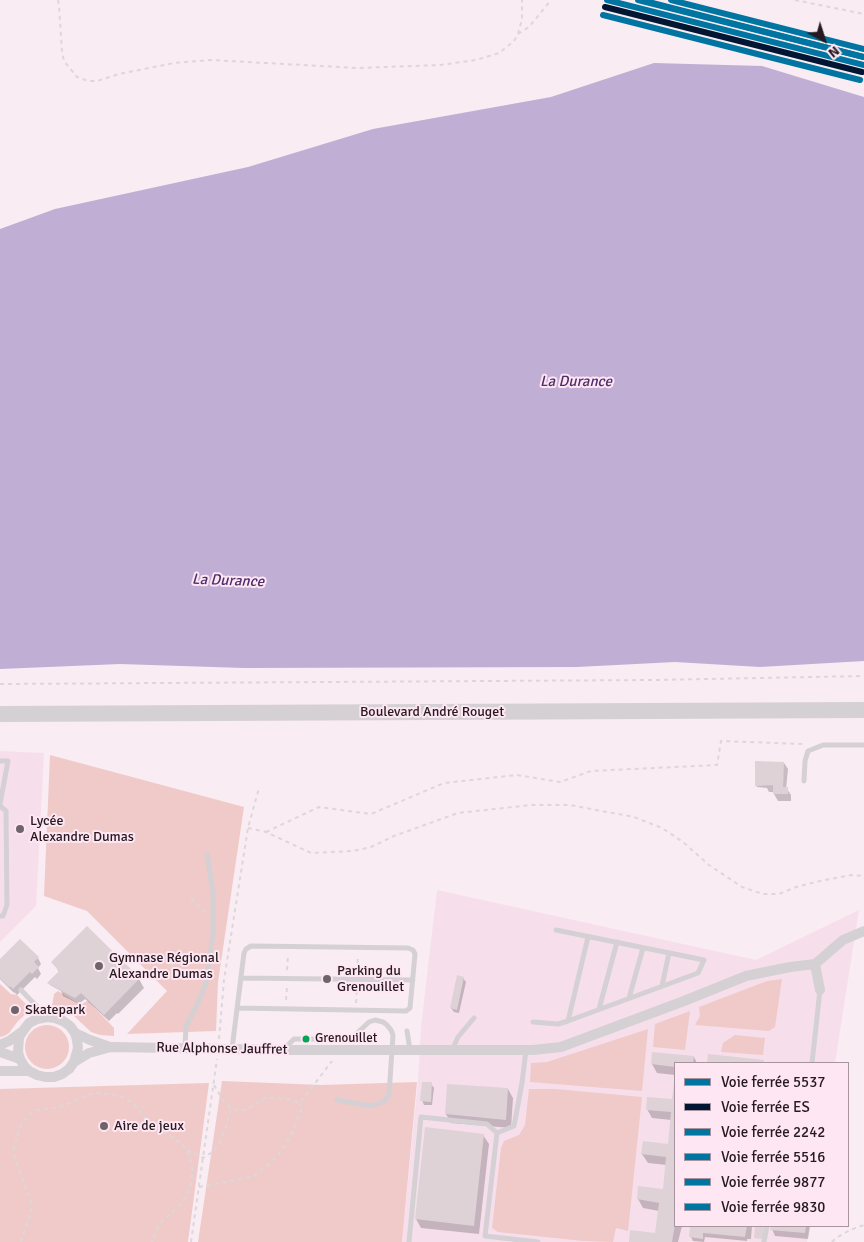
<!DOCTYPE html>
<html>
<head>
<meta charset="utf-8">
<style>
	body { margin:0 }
	#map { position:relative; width:864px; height:1242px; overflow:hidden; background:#f9ecf3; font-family:Signika,sans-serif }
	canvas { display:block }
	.legend { position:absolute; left:674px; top:1062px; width:175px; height:165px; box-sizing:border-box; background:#ffe6f3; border:1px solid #a8949f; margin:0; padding:6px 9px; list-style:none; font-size:15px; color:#251a20 }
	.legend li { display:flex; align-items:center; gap:10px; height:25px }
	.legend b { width:25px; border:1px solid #a8949f }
	.north { position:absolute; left:799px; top:15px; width:50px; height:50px; -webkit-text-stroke:4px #ffe6f3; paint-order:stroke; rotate:140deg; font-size:14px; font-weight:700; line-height:20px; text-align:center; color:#251a20 }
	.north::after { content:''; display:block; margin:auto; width:18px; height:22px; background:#251a20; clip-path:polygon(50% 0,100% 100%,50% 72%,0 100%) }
</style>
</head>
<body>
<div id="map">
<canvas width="864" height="1242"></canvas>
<ul class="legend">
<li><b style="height:6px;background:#0075a1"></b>Voie ferrée 5537</li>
<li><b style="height:6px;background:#011633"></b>Voie ferrée ES</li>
<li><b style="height:6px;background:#0075a1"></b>Voie ferrée 2242</li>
<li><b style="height:6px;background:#0075a1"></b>Voie ferrée 5516</li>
<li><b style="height:6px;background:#0075a1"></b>Voie ferrée 9877</li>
<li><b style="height:6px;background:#0075a1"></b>Voie ferrée 9830</li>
</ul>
<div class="north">N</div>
</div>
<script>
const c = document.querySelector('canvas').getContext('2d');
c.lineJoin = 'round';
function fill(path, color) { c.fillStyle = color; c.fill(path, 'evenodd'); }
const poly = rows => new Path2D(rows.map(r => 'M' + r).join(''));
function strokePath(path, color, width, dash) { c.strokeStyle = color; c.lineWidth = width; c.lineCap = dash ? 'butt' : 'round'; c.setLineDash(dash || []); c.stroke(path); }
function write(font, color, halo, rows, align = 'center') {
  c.font = font + ' Signika,sans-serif'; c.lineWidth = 4; c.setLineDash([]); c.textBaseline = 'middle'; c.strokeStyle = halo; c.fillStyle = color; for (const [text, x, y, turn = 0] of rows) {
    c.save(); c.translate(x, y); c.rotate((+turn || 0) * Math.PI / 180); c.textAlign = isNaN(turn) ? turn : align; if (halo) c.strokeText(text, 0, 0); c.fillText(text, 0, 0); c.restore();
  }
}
fill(poly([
	[0,751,44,753,36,906,0,942],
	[437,890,756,960,859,910,835,1063,675,1063,675,1226,809,1226,807,1242,402,1242,418,1082,421,1027]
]), '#f6dfeb');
fill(poly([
	[50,755,244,807,218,982,216,1031,127,1034,167,991,87,911,44,896],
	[782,979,775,1027,769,1031,695,1025,700,1016,699,1007,767,981],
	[0,984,11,994,17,995,30,1008,28,1012,18,1021,9,1033,4,1036,0,1037],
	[58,991,81,1005,85,1002,88,1001,114,1028,114,1036,100,1035,91,1032,73,1015,64,1009,52,1006,54,994],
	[690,1011,685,1050,653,1047,655,1024],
	'25 1047a22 22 0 1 1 44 0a22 22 0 1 1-44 0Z',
	[648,1029,642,1091,530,1082,531,1063,547,1062],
	[735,1035,765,1038,763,1055,721,1052,723,1043],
	[222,1081,321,1085,417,1082,402,1242,198,1242],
	[209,1083,188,1242,0,1242,0,1089],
	[529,1089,556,1089,642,1097,628,1231,616,1228,613,1242,583,1241,498,1232,492,1228,501,1148,504,1141,519,1135,525,1125]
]), '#efcac9');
fill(poly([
	[654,63,762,66,864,97,864,661,760,667,675,662,577,667,244,668,120,664,0,669,0,229,55,209,248,167,373,129,551,97]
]), '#c1aed4');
fill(poly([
	[784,763,788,769,786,789,787,789,791,795,791,801,778,801,774,794,775,792,769,792,767,788,757,787,756,785],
	[38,958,41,964,38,968,41,974,37,979,35,977,17,995,14,992,14,993,0,979,0,961],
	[53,962,139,979,144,988,118,1014,117,1013,109,1021,85,999,79,1004,63,996,61,991,50,985,49,983,59,972],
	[463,978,466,982,459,1013,454,1012,451,1008],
	[653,1053,694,1057,697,1063,675,1063,675,1075,657,1073,652,1064],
	[710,1055,763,1061,764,1063,709,1063],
	[675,1083,675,1226,682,1226,678,1242,630,1242,656,1235,659,1211,643,1208,638,1199,664,1190,667,1165,648,1163,642,1154,669,1145,671,1120,652,1118,647,1109,673,1101],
	[431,1084,434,1088,432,1105,424,1105,422,1100],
	[448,1085,508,1089,513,1098,511,1128,451,1123,446,1114],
	[483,1135,489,1144,479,1234,421,1228,416,1219],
	[692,1226,752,1226,751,1239,747,1239,747,1241,705,1237,704,1242,693,1241,691,1237],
	[772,1226,810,1226,808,1239,775,1236,772,1229]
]), '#0003');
fill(poly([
	[755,761,784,762,783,787,788,787,788,794,773,794,773,785,755,786],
	[87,926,140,978,104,1015,81,993,75,998,47,983,59,971,51,962],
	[20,939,39,957,34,962,39,967,32,974,30,972,13,989,10,986,9,987,0,978,0,959],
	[457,975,464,977,457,1010,450,1008],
	[652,1052,694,1056,693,1063,675,1063,675,1067,651,1064],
	[708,1054,764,1060,763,1063,707,1063],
	[422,1082,432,1082,431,1102,420,1101],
	[674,1083,675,1083,675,1225,672,1242,629,1242,630,1230,655,1233,659,1203,637,1199,638,1186,663,1189,666,1157,641,1154,643,1141,668,1144,671,1112,646,1110,647,1097,672,1099],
	[447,1084,508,1088,506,1120,445,1114],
	[425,1127,484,1134,474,1226,415,1219],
	[690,1226,747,1226,745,1237,703,1233,703,1239,689,1237],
	[755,1226,764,1226,763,1239,754,1238],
	[771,1226,806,1226,805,1233,770,1230]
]), '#ded2d6');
strokePath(poly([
	[58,0,59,5,62,52,64,61,77,77,88,81,97,81,119,74,174,63,211,60,358,68,440,65,476,60,499,53,514,41,518,34,522,19,522,0],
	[795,0,864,14],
	[518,34,529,27,551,0],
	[0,684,654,680,864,676],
	[248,828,266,832,311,853,353,851,371,847,394,836,458,813,531,805,570,805,634,817,662,828,683,842,709,865,742,887,763,894,779,894,796,887,820,881,851,875,864,876],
	[266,832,319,807,371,814,444,783,517,775,560,782,591,771,717,765,721,741,803,744],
	[191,898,205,913],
	[170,963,181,974,190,976,199,969],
	[287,970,288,955],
	[357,971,358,955],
	[286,1000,287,987],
	[356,1003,357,988],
	[219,1039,224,980,248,828,259,788],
	[214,1085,223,1100,231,1108,239,1111,249,1108,265,1098,287,1099,300,1103,332,1061],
	[187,1150,203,1158,214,1151,218,1145,226,1127,231,1108],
	[199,1187,236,1180,254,1176,267,1166,279,1154,291,1135,301,1111,300,1104],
	[21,1242,31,1212,32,1204,15,1159,14,1147,21,1125,27,1117,34,1111,43,1109,56,1108,68,1104,89,1094,98,1093,117,1095,127,1099,137,1107,145,1118,152,1124,182,1144,187,1150,192,1164,192,1181,188,1193,181,1204,159,1224,152,1242],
	[191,1242,217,1059],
	[832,1242,836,1238,850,1230,864,1225]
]), '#dcd8da', 2, [4, 4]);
strokePath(poly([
	[0,761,8,761,0,804],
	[804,781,805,761,808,751,823,745,864,745],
	[0,806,6,811,7,905,3,916,0,916],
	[241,978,413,980],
	[662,986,669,953],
	[21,990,46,1016],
	[629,998,643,948],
	[599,1009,617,942],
	[568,1021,588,937],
	[533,1022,558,1024,568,1021,698,973,704,960,556,930],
	[407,1031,410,1050],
	[185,1048,186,1026,197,1005,206,983,213,935,213,893,207,854],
	[285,1048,294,1039,349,1039,355,1035,369,1022,375,1020,383,1022,387,1025,391,1030,393,1035,389,1095,383,1102,371,1106,337,1100],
	[232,1049,244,953,246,949,251,946,408,948,413,950,415,954,410,1008,406,1011,237,1008],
	[452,1050,458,1037,474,1018],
	[526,1050,522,1083,514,1126,497,1133,485,1236,538,1242],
	[812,1063,820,990],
	[409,1242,421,1117,487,1124,497,1133],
	[764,1242,767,1226]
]), '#d5d0d3', 5);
strokePath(poly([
	[820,990,815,964,843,940,864,931],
	[75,1033,90,1040,110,1047],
	[0,1045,9,1041,23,1031,29,1023,37,1019,47,1017,55,1018,63,1021,70,1026,75,1033,77,1040,78,1048,74,1062,69,1069,62,1074,54,1077,45,1077,37,1075,29,1071,24,1066,20,1059,18,1052,19,1037,23,1031],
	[0,1052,20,1059],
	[74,1062,89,1053,111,1047,283,1050,533,1050,561,1047,684,1001,746,976,790,967,815,964],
	[0,1071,29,1071]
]), '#d5d0d3', 10);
strokePath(poly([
	[0,714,864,710]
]), '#d5d0d3', 16);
strokePath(poly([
	[607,0,864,65]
]), '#0075a1', 6);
strokePath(poly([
	[605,7,862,72]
]), '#011633', 6);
strokePath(poly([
	[641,0,864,57]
]), '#0075a1', 6);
strokePath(poly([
	[671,0,864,49]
]), '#0075a1', 6);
strokePath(poly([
	[638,0,864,57]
]), '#0075a1', 6);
strokePath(poly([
	[603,15,860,80]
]), '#0075a1', 6);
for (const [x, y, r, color] of [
	[20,829,5,"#6f646a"],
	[99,966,5,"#6f646a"],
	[327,979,5,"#6f646a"],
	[15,1010,5,"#6f646a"],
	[306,1039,4.5,"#00a651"],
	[104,1126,5,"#6f646a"]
]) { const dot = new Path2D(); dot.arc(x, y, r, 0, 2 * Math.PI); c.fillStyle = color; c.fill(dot); strokePath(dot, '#ffe6f3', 2); }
write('13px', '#251a20', '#ffe6f3', [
	["Grenouillet",315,1039]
], 'left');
write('14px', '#251a20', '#ffe6f3', [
	["Boulevard André Rouget",432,712],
	["Rue Alphonse Jauffret",222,1049,1]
]);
write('14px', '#251a20', '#ffe6f3', [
	["Lycée",30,821],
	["Alexandre Dumas",30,837],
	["Gymnase Régional",109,958],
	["Alexandre Dumas",109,974],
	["Parking du",337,971],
	["Grenouillet",337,987],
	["Skatepark",25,1010],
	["Aire de jeux",114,1126]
], 'left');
write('italic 15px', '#4c2e6d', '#ffe6f3', [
	["La Durance",576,382],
	["La Durance",228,581,2]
]);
</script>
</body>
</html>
